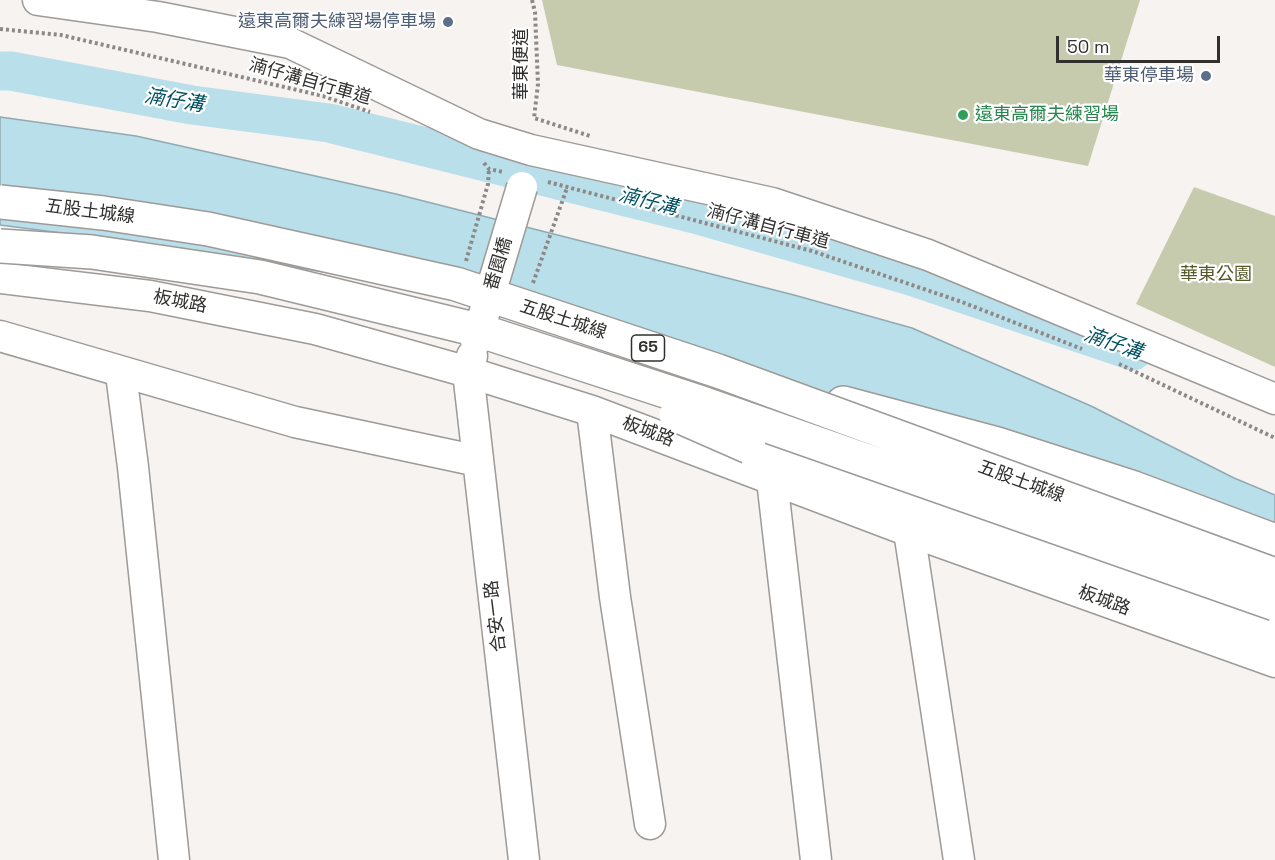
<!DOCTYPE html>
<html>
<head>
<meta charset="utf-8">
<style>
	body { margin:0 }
	#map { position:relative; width:1275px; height:860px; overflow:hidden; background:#f7f3f0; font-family:"Space Grotesk",sans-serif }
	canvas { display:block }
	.scale { position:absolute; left:1056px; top:36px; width:164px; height:27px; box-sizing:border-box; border:3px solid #31302f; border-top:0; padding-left:8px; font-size:18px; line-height:21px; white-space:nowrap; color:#31302f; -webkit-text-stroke:4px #fff; paint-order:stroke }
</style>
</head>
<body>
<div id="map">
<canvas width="1275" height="860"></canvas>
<div class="scale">50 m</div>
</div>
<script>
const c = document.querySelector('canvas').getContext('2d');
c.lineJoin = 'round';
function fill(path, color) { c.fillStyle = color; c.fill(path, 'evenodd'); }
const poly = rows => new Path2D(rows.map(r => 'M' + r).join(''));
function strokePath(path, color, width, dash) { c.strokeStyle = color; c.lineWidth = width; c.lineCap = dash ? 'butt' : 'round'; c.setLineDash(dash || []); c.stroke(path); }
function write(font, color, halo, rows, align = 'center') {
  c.font = font + ' "Space Grotesk","Noto Sans TC",sans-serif'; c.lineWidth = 4.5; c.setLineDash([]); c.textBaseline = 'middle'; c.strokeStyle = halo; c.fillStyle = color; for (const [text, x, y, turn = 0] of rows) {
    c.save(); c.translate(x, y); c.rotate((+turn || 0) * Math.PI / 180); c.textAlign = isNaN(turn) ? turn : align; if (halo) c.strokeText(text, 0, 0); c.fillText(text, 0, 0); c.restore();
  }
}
fill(poly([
	[542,0,1140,0,1088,166,557,65],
	[1194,187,1275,216,1275,367,1136,304]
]), '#c7cbae');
const water = poly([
	[0,117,136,136,396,194,794,295,912,328,1091,406,1234,478,1275,495,1275,563,863,436,425,289,192,250,0,225,0,117]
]);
fill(water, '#b9dfea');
strokePath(water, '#90aab2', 1.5);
strokePath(poly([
	[0,71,11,71,192,105,329,123,695,214,911,276,1133,351]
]), '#b9dfea', 39);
const minor = poly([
	[38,0,158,17,290,43,479,134,531,150,772,203,928,255,1275,399],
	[0,278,150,296,315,329,468,372,592,411,909,531,1275,662],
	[0,336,295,422,478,461],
	[472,356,468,372,524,860],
	[121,374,133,467,174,860],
	[592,411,615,597,650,824],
	[772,480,816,860],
	[909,531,959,860]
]);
const highway = poly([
	[843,403,997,444,1134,488,1275,541],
	[749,447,1275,633]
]);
strokePath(minor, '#9d9a97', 33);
strokePath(highway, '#9d9a97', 36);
strokePath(poly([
	[532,0,535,12,538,84,534,118,590,136],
	[0,29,61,35,323,96,370,112],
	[484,163,489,169,503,172],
	[548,182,812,251,962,302,1082,349],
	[466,261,488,184,489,169],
	[533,283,567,188],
	[1119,364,1275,438]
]), '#8c8987', 4, [3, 3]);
strokePath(minor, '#fff', 30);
strokePath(highway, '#fff', 33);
const minorBridge = poly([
	[476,341,522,187]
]);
const highwayBridge = poly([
	[0,202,103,213,208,229,456,284,718,371,1275,575],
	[0,246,92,252,260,277,478,330,705,404,1275,604],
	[676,415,749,447]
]);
strokePath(minorBridge, '#9d9a97', 33, []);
strokePath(highwayBridge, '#9d9a97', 36, []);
strokePath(minorBridge, '#fff', 30);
strokePath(highwayBridge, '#fff', 33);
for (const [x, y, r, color] of [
	[448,22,6,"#5c6f8a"],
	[1206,76,6,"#5c6f8a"],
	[963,115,6,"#2e9e5b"]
]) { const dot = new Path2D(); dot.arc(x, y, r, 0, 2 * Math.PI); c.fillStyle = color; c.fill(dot); strokePath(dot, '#fff', 2); }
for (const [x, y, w] of [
	[648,348,33]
]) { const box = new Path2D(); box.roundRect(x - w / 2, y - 13, w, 26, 4.5); c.fillStyle = '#fff'; c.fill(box); strokePath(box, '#31302f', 1.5); }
write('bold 16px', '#31302f', null, [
	["65",648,348]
]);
write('18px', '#4e5e75', '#fff', [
	["遠東高爾夫練習場停車場",436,22],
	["華東停車場",1194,76]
], 'right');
write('18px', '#31302f', '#fff', [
	["華東便道",522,64,-90],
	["湳仔溝自行車道",310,82,16],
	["五股土城線",90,212,7],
	["湳仔溝自行車道",768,227,15],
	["番園橋",499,264,-73],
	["板城路",180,302,11],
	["五股土城線",563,320,18],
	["板城路",648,432,21],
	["五股土城線",1021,482,20],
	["板城路",1104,601,20],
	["合安一路",496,616,-97]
]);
write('18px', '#27864d', '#fff', [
	["遠東高爾夫練習場",975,115]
], 'left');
write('18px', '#555927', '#fff', [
	["華東公園",1216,275]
]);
write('italic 20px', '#005161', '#fff', [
	["湳仔溝",174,101,9],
	["湳仔溝",648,202,14],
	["湳仔溝",1113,344,19]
]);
</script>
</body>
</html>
